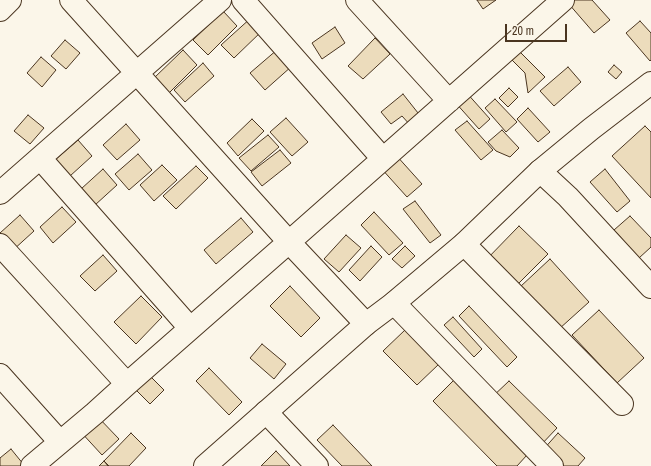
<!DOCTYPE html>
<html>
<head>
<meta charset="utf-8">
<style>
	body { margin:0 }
	#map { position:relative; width:651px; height:466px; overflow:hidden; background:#fbf6e9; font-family:"Archivo Narrow",sans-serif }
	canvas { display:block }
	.scale { position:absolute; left:505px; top:24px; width:62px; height:18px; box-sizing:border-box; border:2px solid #4a3520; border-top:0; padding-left:5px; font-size:12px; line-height:14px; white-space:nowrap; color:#4a3520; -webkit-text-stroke:3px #fbf6e9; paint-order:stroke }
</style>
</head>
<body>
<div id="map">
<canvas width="651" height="466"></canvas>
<div class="scale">20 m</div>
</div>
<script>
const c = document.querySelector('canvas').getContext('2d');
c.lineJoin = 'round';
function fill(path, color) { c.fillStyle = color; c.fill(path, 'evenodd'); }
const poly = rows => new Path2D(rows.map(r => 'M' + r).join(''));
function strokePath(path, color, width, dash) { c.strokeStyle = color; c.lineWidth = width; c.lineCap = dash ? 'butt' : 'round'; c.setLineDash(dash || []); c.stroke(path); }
const building = poly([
	[477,0,496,0,483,9,477,0],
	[572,0,592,0,610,20,594,33,568,3,572,0],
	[223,11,237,26,208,55,193,40,223,11],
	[252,17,263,30,234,58,221,45,252,17],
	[640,21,651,33,651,60,650,61,626,33,640,21],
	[335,27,345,43,322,59,312,43,335,27],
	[375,38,390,54,363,79,348,66,375,38],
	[65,40,80,53,66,69,51,56,65,40],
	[513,45,545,77,528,93,525,73,505,53,513,45],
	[278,49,292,66,265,90,250,73,278,49],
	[183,50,197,65,168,94,153,79,183,50],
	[41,57,56,70,42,87,27,73,41,57],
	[203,63,214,76,185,102,174,90,203,63],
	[614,65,622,72,616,79,608,72,614,65],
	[568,67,581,82,554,106,540,91,568,67],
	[509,88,518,97,508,107,499,98,509,88],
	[465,91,490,119,479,129,454,101,465,91],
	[403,94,422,118,411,126,402,116,391,124,381,112,403,94],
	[495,99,517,122,506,132,485,108,495,99],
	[528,108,550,132,538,142,517,119,528,108],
	[28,115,44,128,30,144,14,131,28,115],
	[286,118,308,142,292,156,270,132,286,118],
	[252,119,264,131,238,156,227,143,252,119],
	[467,121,493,150,481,160,455,130,467,121],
	[126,124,140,140,117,160,103,145,126,124],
	[645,126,651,132,651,198,612,156,645,126],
	[502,130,519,148,510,157,496,151,488,142,502,130],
	[268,135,279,147,251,171,239,158,268,135],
	[78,140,92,156,70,176,55,160,78,140],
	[280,150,291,163,262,186,251,172,280,150],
	[138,154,152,170,129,190,115,174,138,154],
	[395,154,422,184,407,197,380,167,395,154],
	[162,165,177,180,154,201,140,185,162,165],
	[196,166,208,178,176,209,163,196,196,166],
	[103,169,117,185,95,205,81,189,103,169],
	[605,169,630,201,617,212,590,182,605,169],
	[415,201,441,235,430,243,403,209,415,201],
	[62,207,76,222,53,243,40,227,62,207],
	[374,212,403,243,389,255,361,225,374,212],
	[20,215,34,231,12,251,0,238,0,233,20,215],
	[630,216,651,238,651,247,639,258,614,230,630,216],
	[241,218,253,232,216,264,204,250,241,218],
	[519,226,548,254,511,291,483,263,519,226],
	[346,235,361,248,339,272,324,259,346,235],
	[371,246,382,257,360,281,349,270,371,246],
	[405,246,415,256,402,268,392,259,405,246],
	[103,255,117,271,95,291,80,276,103,255],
	[550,259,589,302,559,329,520,287,550,259],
	[290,286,320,318,301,337,270,306,290,286],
	[141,296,162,317,136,344,114,322,141,296],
	[469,306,517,357,507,367,459,316,469,306],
	[599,310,644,358,617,383,572,335,599,310],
	[453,317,482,349,474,357,444,325,453,317],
	[405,330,439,364,417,385,383,351,405,330],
	[262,344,286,364,274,379,250,358,262,344],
	[209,368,242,402,229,415,196,381,209,368],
	[150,376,164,390,150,404,136,390,150,376],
	[454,380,527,455,517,466,497,466,433,401,454,380],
	[509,381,557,428,539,447,490,399,509,381],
	[96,415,119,439,102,455,79,430,96,415],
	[333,425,372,466,342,466,317,440,333,425],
	[131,433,146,448,129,466,109,466,104,461,131,433],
	[558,433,585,458,578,466,558,466,542,451,558,433],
	[11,449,24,465,23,466,0,466,0,458,11,449],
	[276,451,290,466,261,466,276,451],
	[104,461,108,466,99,466,104,461]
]);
fill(building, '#ecdcbc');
strokePath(building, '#4a3520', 1);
const minor = poly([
	[71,0,289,242,366,324],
	[243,0,383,159],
	[357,0,449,101],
	[0,10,10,0],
	[40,158,190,328],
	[540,171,568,197,651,287],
	[0,193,220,0],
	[464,244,622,404],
	[0,245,127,384],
	[394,303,552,466],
	[0,375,60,442],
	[266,412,317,466],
	[32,466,95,413,127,384,289,242,563,0]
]);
const major = poly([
	[205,466,366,324,394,303,464,244,540,171,591,129,651,83]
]);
strokePath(minor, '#4a3520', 24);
strokePath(major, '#4a3520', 24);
strokePath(minor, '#fbf6e9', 22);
strokePath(major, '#fbf6e9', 22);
</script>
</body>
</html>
